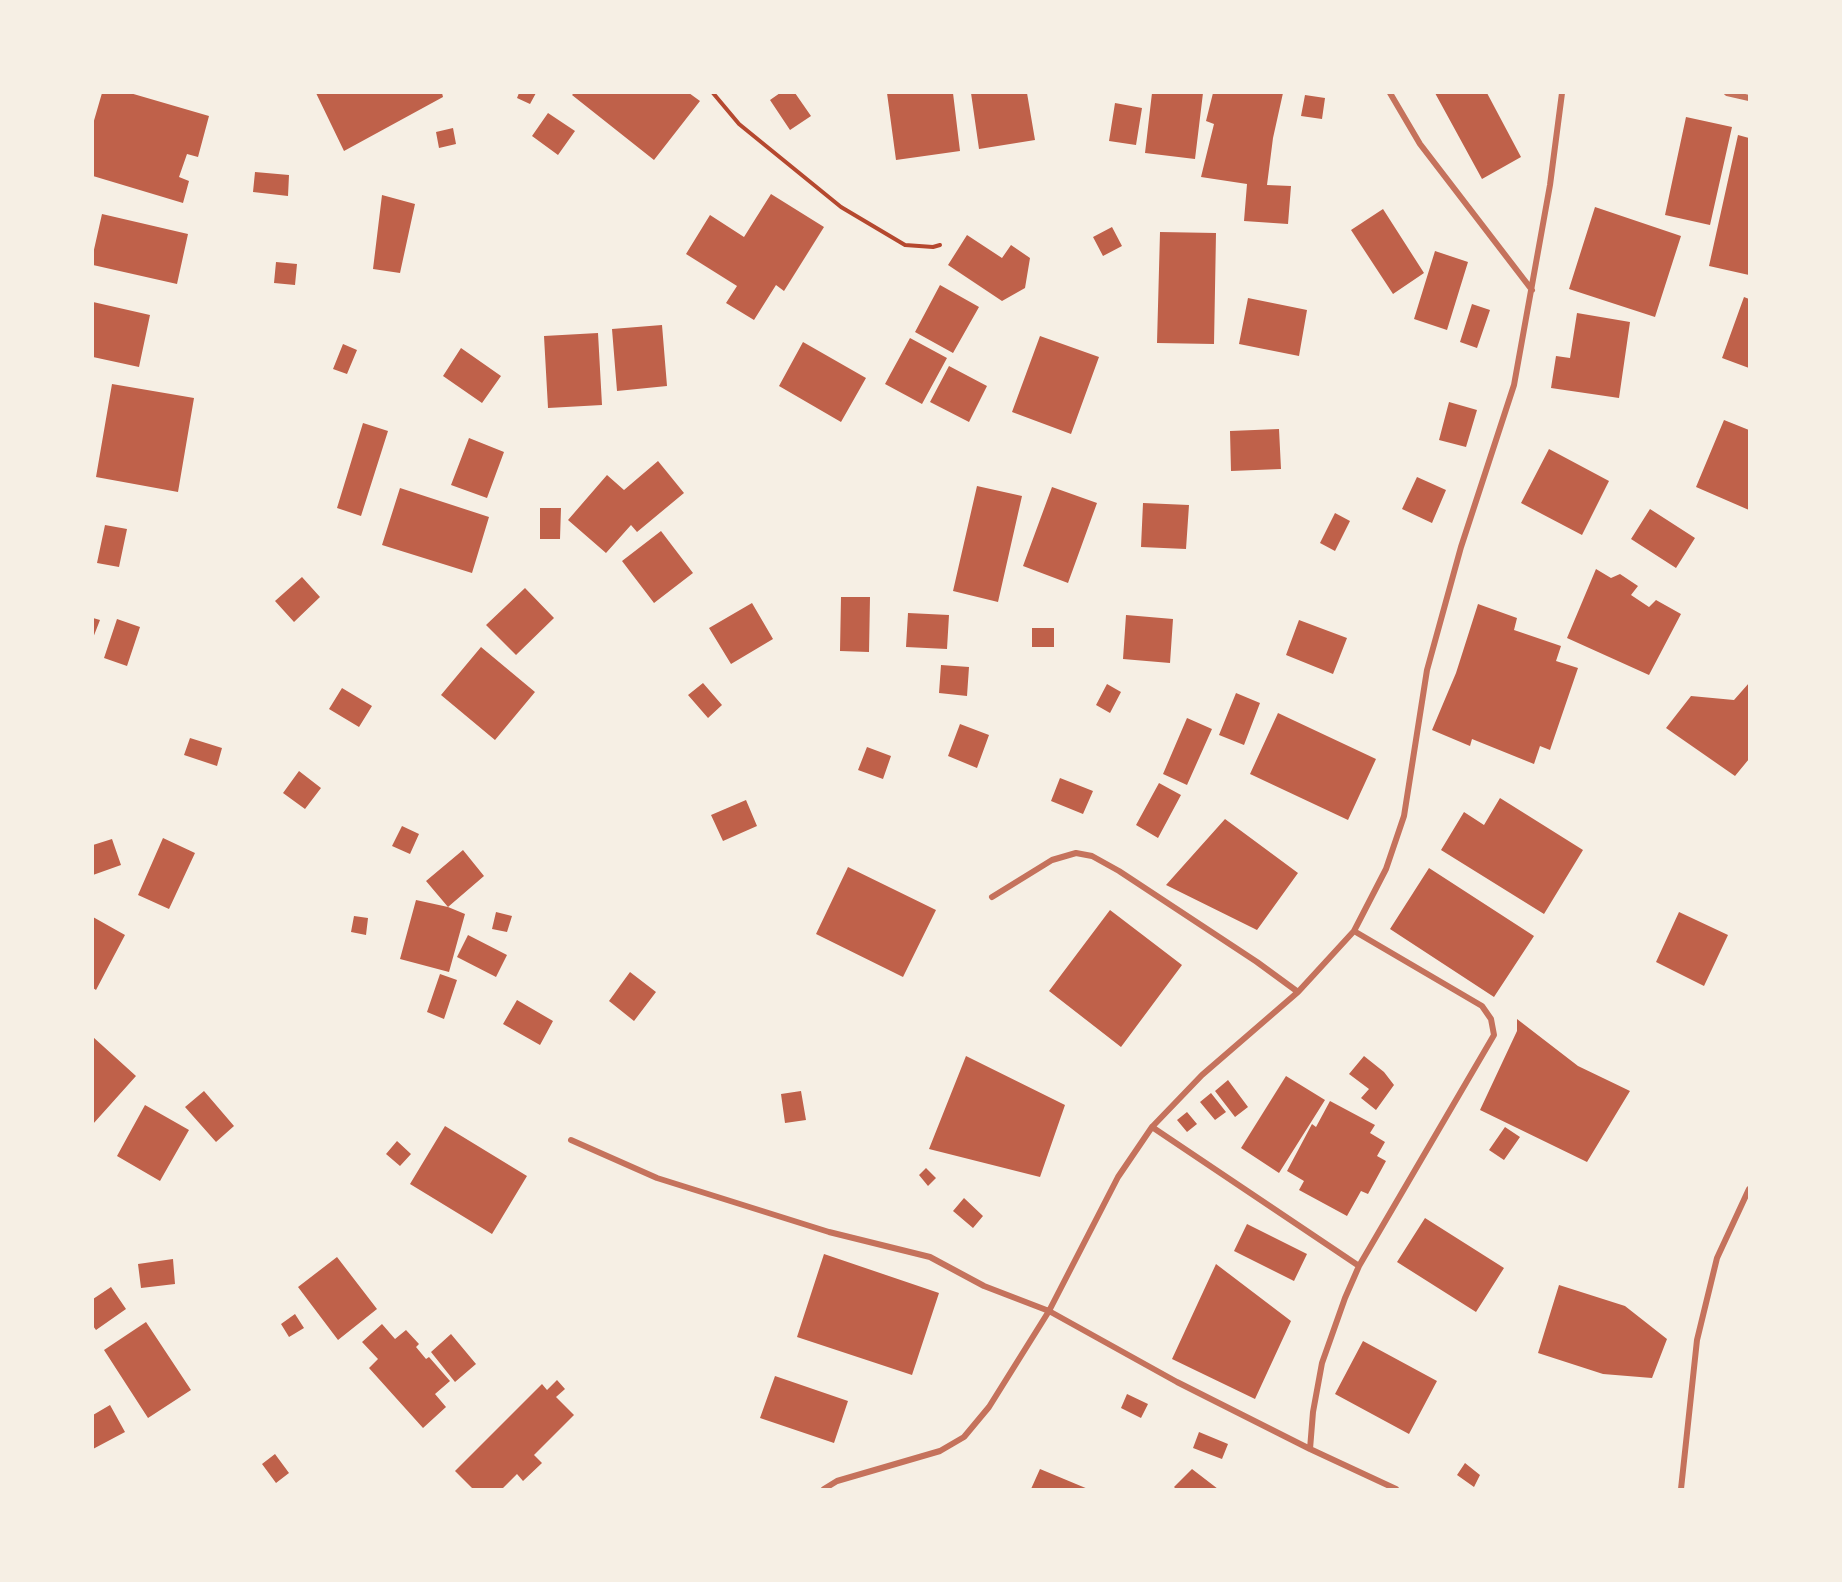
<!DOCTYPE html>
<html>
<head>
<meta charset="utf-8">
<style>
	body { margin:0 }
	#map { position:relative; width:1842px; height:1582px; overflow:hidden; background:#f6efe4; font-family:"Titillium Web",sans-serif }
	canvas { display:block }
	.frame { position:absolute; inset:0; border:94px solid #f6efe4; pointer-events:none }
</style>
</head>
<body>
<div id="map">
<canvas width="1842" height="1582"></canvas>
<div class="frame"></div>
</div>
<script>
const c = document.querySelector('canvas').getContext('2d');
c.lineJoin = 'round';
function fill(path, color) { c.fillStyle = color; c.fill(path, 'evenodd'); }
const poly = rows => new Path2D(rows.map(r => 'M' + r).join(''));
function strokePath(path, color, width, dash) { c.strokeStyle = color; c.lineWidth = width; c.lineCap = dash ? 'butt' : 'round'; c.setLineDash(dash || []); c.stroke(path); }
fill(poly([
	[102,93,130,93,209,116,198,157,187,154,179,177,189,181,183,203,93,176,93,124],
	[316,93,442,93,443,97,344,151],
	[519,93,536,93,530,104,517,98],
	[574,93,689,93,700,101,654,160,572,95],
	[780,93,795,93,811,116,790,130,770,100],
	[887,93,953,93,960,151,896,160],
	[971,93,1027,93,1035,140,979,149],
	[1152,93,1203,93,1195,159,1145,153],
	[1213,93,1283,93,1273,138,1267,185,1291,186,1288,224,1244,221,1247,184,1201,177,1214,124,1206,121],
	[1435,93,1487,93,1521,157,1482,179],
	[1305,95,1325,98,1322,119,1301,116],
	[1115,103,1142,108,1136,145,1109,141],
	[548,113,575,131,558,155,532,136],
	[1686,117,1732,127,1710,225,1665,215],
	[453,128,456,144,439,148,436,132],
	[1738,135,1749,138,1749,275,1709,266],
	[255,172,289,175,288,196,253,192],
	[771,194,824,227,784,291,776,285,754,320,726,303,737,286,686,254,710,215,744,237],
	[382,195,415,204,400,273,373,269],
	[1595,207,1681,236,1655,317,1569,289],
	[1383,209,1424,273,1393,294,1351,230],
	[102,214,188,234,177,284,93,265,93,254],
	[1112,227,1122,246,1103,256,1093,237],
	[1160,232,1216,233,1214,344,1157,343],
	[967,235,1002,258,1011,245,1030,258,1025,288,1002,301,948,265],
	[1435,251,1468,262,1447,330,1414,319],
	[276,262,297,264,295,285,274,283],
	[940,285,979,307,953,353,915,332],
	[1744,297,1749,299,1749,368,1722,358],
	[1248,298,1307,310,1299,356,1239,344],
	[93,302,150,315,139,367,93,357],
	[1472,304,1490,310,1477,348,1460,342],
	[1577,313,1630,322,1619,398,1551,388,1556,356,1570,358],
	[662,325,667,386,617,391,612,329],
	[598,333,602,405,548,408,544,336],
	[1040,336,1099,357,1071,434,1012,412],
	[910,338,947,358,922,404,885,384],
	[803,342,866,378,841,422,779,386],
	[343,344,357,350,347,374,333,369],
	[461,348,501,376,482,403,443,376],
	[949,366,987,386,969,422,930,402],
	[112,384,194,398,178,492,96,477],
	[1449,402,1477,410,1466,447,1439,440],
	[1724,420,1749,430,1749,510,1696,487],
	[363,423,388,431,361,516,337,508],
	[1279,429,1281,469,1231,471,1230,431],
	[469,438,504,452,487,498,451,485],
	[1549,449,1609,481,1582,535,1521,503],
	[658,461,684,493,637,532,631,525,606,553,568,520,607,475,624,490],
	[1417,477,1446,490,1432,523,1402,509],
	[977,486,1022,496,998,602,953,591],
	[1052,487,1097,503,1068,583,1023,566],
	[400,488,489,517,472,573,382,545],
	[1143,503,1189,505,1186,549,1141,547],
	[540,508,561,508,560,539,540,539],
	[1650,509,1695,538,1676,568,1631,539],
	[1335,513,1350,521,1335,551,1320,543],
	[105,525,127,529,119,567,97,563],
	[661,531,693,573,654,603,622,561],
	[1596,569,1611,578,1620,574,1638,586,1631,595,1649,607,1656,600,1681,614,1649,675,1567,638],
	[302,577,320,597,294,622,275,601],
	[525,588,554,618,516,655,486,625],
	[841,597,870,597,869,652,840,651],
	[752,603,773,639,731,664,709,628],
	[1478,604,1517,618,1514,630,1561,646,1556,661,1578,668,1550,750,1540,746,1534,764,1472,739,1470,746,1432,730,1456,673],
	[908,613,949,615,947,649,906,647],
	[1126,615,1173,619,1170,663,1123,659],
	[93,618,100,620,93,638],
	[117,619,140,627,127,666,104,658],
	[1299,620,1347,638,1333,674,1286,655],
	[1032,628,1054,628,1054,647,1032,647],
	[481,647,535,692,495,740,441,695],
	[941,665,969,667,967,696,939,693],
	[703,683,722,705,708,718,688,695],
	[1749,683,1749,759,1735,776,1666,728,1691,696,1734,700],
	[1107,684,1121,692,1110,713,1096,705],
	[342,688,372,706,359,727,329,709],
	[1236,693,1260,703,1244,745,1219,735],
	[1278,713,1376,759,1348,820,1250,774],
	[1187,718,1212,729,1187,785,1163,774],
	[960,724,989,735,977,768,948,756],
	[190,738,222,748,217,766,184,755],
	[867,747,891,756,883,779,858,770],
	[299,771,321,788,305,809,283,793],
	[1060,778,1093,791,1083,814,1051,801],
	[1159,783,1181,795,1158,838,1136,825],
	[1500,798,1583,850,1544,914,1441,850,1464,812,1484,825],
	[746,800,757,826,723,841,711,815],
	[1225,819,1298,873,1257,930,1166,885],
	[402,826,419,834,410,854,392,846],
	[163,838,195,853,169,909,138,895],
	[112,839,121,865,93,875,93,845],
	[463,850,484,876,448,907,426,881],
	[848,867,936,910,903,977,816,934],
	[1429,868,1534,936,1494,997,1390,929],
	[416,900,448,907,465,914,449,972,400,959],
	[1110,910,1182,965,1121,1047,1049,991],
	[496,912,512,916,507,932,492,929],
	[1679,912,1728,935,1704,986,1656,962],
	[354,916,368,918,366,935,351,932],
	[93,917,125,935,96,990,93,988],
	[468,935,507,955,496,977,457,957],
	[630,972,656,992,634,1021,609,1001],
	[440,974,457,980,444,1019,427,1012],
	[517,1000,553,1021,540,1045,503,1024],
	[1517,1019,1578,1066,1630,1091,1587,1162,1480,1110,1517,1031],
	[93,1037,136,1076,93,1124],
	[966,1056,1065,1105,1040,1177,929,1149],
	[1364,1056,1384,1072,1394,1085,1376,1110,1361,1098,1369,1089,1349,1074],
	[1286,1076,1325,1100,1279,1173,1241,1148],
	[1228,1080,1248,1107,1235,1117,1215,1091],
	[204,1091,234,1126,216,1142,185,1107],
	[801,1091,806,1120,785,1123,781,1094],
	[1211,1093,1226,1112,1215,1120,1200,1102],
	[1330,1101,1375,1125,1370,1133,1385,1142,1377,1156,1386,1161,1368,1194,1361,1191,1347,1216,1299,1190,1304,1181,1287,1171,1312,1124,1316,1127],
	[145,1105,189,1130,160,1181,117,1156],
	[1187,1112,1197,1124,1187,1132,1177,1120],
	[445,1126,527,1176,492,1234,410,1184],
	[1505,1127,1520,1137,1504,1160,1489,1150],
	[397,1141,411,1154,400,1166,386,1154],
	[926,1168,936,1178,928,1186,919,1175],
	[964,1198,983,1216,973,1228,953,1211],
	[1425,1218,1504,1268,1476,1312,1397,1262],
	[1247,1224,1307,1254,1294,1281,1234,1251],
	[824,1254,939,1293,912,1375,797,1337],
	[337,1257,377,1309,338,1340,298,1287],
	[173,1259,175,1284,141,1288,138,1264],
	[1216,1264,1291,1321,1255,1399,1172,1359],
	[1559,1285,1625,1306,1667,1339,1652,1378,1603,1374,1538,1353],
	[111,1287,126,1309,96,1330,93,1326,93,1299],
	[295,1314,304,1328,289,1337,281,1324],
	[146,1322,191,1390,148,1418,104,1350],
	[382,1324,395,1339,406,1330,419,1344,416,1347,426,1359,429,1357,450,1381,435,1394,446,1407,423,1428,369,1368,378,1359,362,1342],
	[451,1334,476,1364,455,1382,431,1352],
	[1363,1341,1437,1381,1409,1434,1335,1394],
	[775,1376,848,1401,834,1443,760,1418],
	[557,1380,565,1389,556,1397,574,1415,534,1455,542,1463,523,1481,517,1474,502,1489,473,1489,455,1471,542,1384,547,1390],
	[1127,1394,1148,1404,1141,1418,1121,1408],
	[110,1405,125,1432,93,1449,93,1415],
	[1199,1432,1228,1444,1222,1459,1193,1448],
	[275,1454,289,1473,276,1483,262,1464],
	[1465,1463,1480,1475,1474,1487,1457,1475],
	[1040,1469,1088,1489,1031,1489],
	[1192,1469,1218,1489,1176,1489,1174,1487]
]), '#bf614a');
strokePath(poly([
	[713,93,739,124,841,207,905,245,933,247,940,245]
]), '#b5482f', 4);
strokePath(poly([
	[1390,93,1420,144,1532,290],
	[1727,93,1749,98],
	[992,897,1052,860,1076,853,1092,856,1119,871,1257,962,1298,992],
	[1354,931,1482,1006,1491,1019,1494,1035,1359,1266],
	[1152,1127,1359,1266,1345,1298,1322,1363,1313,1412,1310,1449],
	[571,1140,657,1178,708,1194,829,1232,930,1257,984,1286,1049,1311,1177,1382,1310,1449,1396,1489],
	[824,1489,837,1481,940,1451,964,1437,989,1407,1049,1311,1118,1177,1152,1127,1202,1075,1298,992,1354,931,1386,869,1404,816,1427,670,1461,547,1514,385,1550,185,1562,93],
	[1681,1489,1697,1340,1717,1258,1749,1189]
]), '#c5725c', 6);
</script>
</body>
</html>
